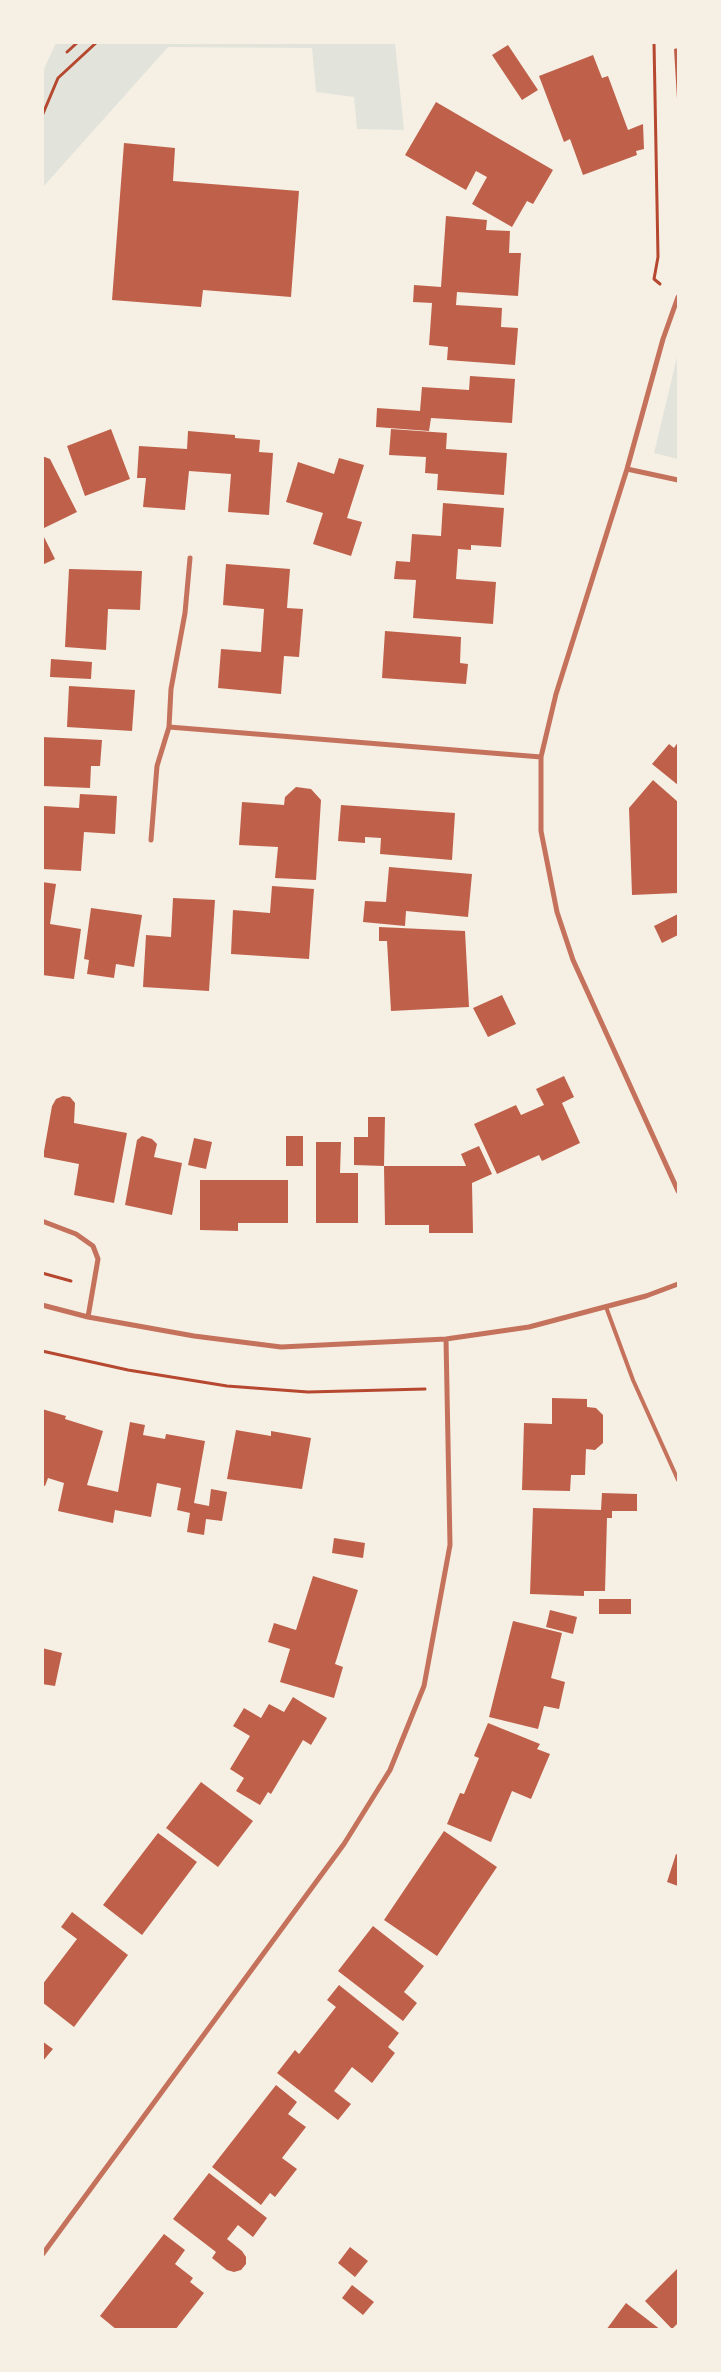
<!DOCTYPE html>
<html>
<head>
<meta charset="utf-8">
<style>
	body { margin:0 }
	#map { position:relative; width:721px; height:2372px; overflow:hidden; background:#f6efe4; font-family:"Fira Sans",sans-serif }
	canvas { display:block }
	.frame { position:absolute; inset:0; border:44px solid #f6efe4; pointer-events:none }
</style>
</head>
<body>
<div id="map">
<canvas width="721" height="2372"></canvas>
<div class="frame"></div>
</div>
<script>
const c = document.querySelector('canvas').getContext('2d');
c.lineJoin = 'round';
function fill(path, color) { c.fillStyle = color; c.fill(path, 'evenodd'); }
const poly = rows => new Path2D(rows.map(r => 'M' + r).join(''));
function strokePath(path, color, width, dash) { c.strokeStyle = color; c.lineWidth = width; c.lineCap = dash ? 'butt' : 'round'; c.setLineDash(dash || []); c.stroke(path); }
fill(poly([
	[56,43,395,43,404,130,357,129,354,97,316,92,312,48,168,47,43,187,43,71],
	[678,353,678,459,654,453]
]), '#e2e4dc');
fill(poly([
	[508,45,538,90,522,100,492,55],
	[678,48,678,99,677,99,674,49],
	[593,55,602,78,608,76,628,130,643,124,644,149,636,151,637,155,583,175,570,139,564,142,539,76],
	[436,102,553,170,533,204,527,201,512,227,472,204,487,177,476,171,466,190,405,155],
	[124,143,175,148,173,181,299,191,291,297,203,290,201,307,112,300],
	[446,216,487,220,486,230,510,231,509,253,521,253,518,296,457,292,456,305,502,308,501,327,518,328,515,365,447,360,448,347,429,345,432,303,413,302,414,285,441,287],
	[470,376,515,379,512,423,431,418,429,431,376,427,377,408,420,411,422,387,469,390],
	[111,429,130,479,85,496,67,446],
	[391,429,447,433,446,449,507,453,504,495,437,490,438,474,425,473,426,457,389,455],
	[188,431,235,435,235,438,260,440,259,452,273,453,269,515,228,512,231,474,189,471,185,510,143,507,146,478,137,478,139,446,187,449],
	[42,456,50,459,77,512,42,529],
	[339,458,364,465,347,518,362,522,351,556,313,544,323,513,286,502,298,462,334,474],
	[443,503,504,508,501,547,471,545,471,550,458,549,456,579,496,582,493,624,413,618,416,580,394,579,396,561,410,562,412,534,441,536],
	[42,533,55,559,42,565],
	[226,564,290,569,287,608,303,609,299,657,284,656,281,694,218,688,221,649,261,652,264,609,223,605],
	[69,569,142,571,140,610,108,609,106,650,65,647],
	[385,631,461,637,460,663,468,664,466,684,382,678],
	[51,659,92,662,91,679,50,677],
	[69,686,135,690,132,731,67,727],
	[42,737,102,740,100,766,91,766,90,788,42,786],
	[678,742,678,785,652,764,669,744,674,748],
	[653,780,678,802,678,893,632,895,629,808],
	[296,787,311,789,321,800,316,880,275,878,278,847,239,845,242,802,284,805,285,797],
	[80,794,117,796,115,834,84,832,81,871,42,869,44,806,79,808],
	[341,805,455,813,452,860,380,854,381,838,365,837,365,843,338,841],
	[389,867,472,874,468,917,406,911,405,926,363,922,365,901,386,902],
	[42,882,56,884,50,924,81,929,74,979,42,975],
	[272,886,314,889,309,959,231,954,233,910,270,913],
	[173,898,215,900,209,991,143,987,146,935,171,937],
	[91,908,142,915,134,967,116,964,114,978,87,974,89,960,84,959],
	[678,914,678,935,662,943,654,926],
	[379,927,465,931,469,1007,391,1011,387,941,379,941],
	[502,995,516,1024,488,1037,473,1008],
	[564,1076,574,1097,562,1103,580,1143,542,1161,539,1155,497,1174,474,1124,516,1105,521,1115,544,1105,536,1089],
	[63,1096,70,1097,75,1103,74,1123,127,1133,114,1203,74,1195,79,1164,43,1157,52,1106,56,1099],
	[368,1117,385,1117,384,1166,354,1165,354,1137,368,1137],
	[142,1136,152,1139,157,1144,154,1157,182,1163,172,1215,125,1205,137,1140],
	[286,1136,303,1136,303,1166,286,1166],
	[194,1138,212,1142,206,1169,188,1165],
	[316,1142,341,1142,340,1173,358,1173,358,1223,316,1223],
	[479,1146,492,1174,472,1183,473,1233,429,1233,429,1225,385,1225,384,1166,466,1166,461,1154],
	[200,1180,288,1180,288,1223,238,1223,238,1231,200,1230],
	[552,1398,587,1399,587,1407,596,1408,603,1415,603,1443,595,1450,586,1449,585,1475,571,1475,570,1491,522,1490,524,1423,552,1424],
	[42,1409,66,1416,65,1419,103,1431,87,1485,118,1492,130,1422,145,1425,143,1435,165,1439,166,1434,205,1441,194,1503,209,1506,211,1489,227,1492,222,1521,206,1519,204,1535,187,1532,190,1513,177,1510,181,1488,157,1483,151,1517,115,1510,113,1523,58,1511,64,1483,48,1478,45,1486,42,1485],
	[236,1430,271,1436,271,1431,311,1438,302,1489,227,1479],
	[602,1493,637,1494,637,1511,612,1511,612,1518,607,1518,605,1591,584,1591,584,1596,530,1594,533,1508,601,1510],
	[334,1538,365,1543,363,1558,332,1553],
	[313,1576,358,1590,335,1664,343,1667,334,1698,280,1682,290,1649,268,1642,274,1623,296,1630],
	[599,1599,631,1599,631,1614,599,1614],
	[550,1610,577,1617,573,1634,546,1627],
	[513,1621,562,1633,551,1678,565,1682,559,1709,544,1706,538,1729,489,1717],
	[42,1648,62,1653,55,1686,42,1684],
	[293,1697,327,1718,311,1745,303,1740,271,1794,268,1792,260,1805,236,1791,244,1778,230,1769,250,1736,233,1726,244,1708,261,1718,269,1704,284,1712],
	[488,1723,540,1744,537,1749,550,1754,531,1799,512,1791,491,1842,447,1824,460,1793,464,1794,479,1758,474,1756],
	[201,1782,253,1821,218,1867,166,1828],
	[444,1831,497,1867,437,1956,384,1920],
	[158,1833,197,1862,142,1935,103,1905],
	[676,1854,678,1855,678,1886,667,1882],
	[72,1912,128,1955,74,2027,42,2002,42,1985,77,1939,61,1927],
	[373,1926,424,1966,404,1992,417,2003,403,2021,338,1971],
	[339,1985,399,2033,388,2047,395,2053,372,2083,352,2067,334,2091,351,2104,338,2120,277,2073,295,2050,299,2054,336,2007,327,2000],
	[42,2041,53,2049,42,2062],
	[276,2085,297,2102,288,2114,306,2127,282,2158,297,2169,275,2197,270,2193,261,2205,212,2167],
	[209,2173,267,2218,253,2237,238,2225,227,2239,242,2251,246,2257,246,2264,241,2270,234,2272,227,2270,212,2258,216,2252,173,2219],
	[164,2234,185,2250,175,2264,193,2278,190,2282,204,2293,175,2330,117,2330,100,2316],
	[350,2247,368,2261,355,2277,338,2263],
	[678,2268,678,2323,672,2329,645,2301],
	[352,2285,374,2302,363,2315,342,2298],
	[626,2303,661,2330,606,2330]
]), '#bf614a');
strokePath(poly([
	[654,42,658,257,654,279,660,284],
	[67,52,78,42],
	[42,116,58,78,97,42],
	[42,1273,71,1281],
	[42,1351,128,1370,227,1386,308,1392,425,1389]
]), '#b5482f', 3);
strokePath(poly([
	[606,1307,633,1380,678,1480]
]), '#c5725c', 4);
strokePath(poly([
	[678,297,663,339,627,469,556,694,541,757,541,831,557,912,573,960,678,1191],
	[627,469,678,480],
	[169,727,171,689,185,613,190,558],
	[151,840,157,766,169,727,541,757],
	[42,1221,76,1234,93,1246,98,1259,88,1317],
	[42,1305,88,1317,194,1336,281,1347,446,1339,529,1327,646,1296,678,1284],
	[42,2255,344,1844,390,1770,424,1686,450,1545,446,1339]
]), '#c5725c', 5);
</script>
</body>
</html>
